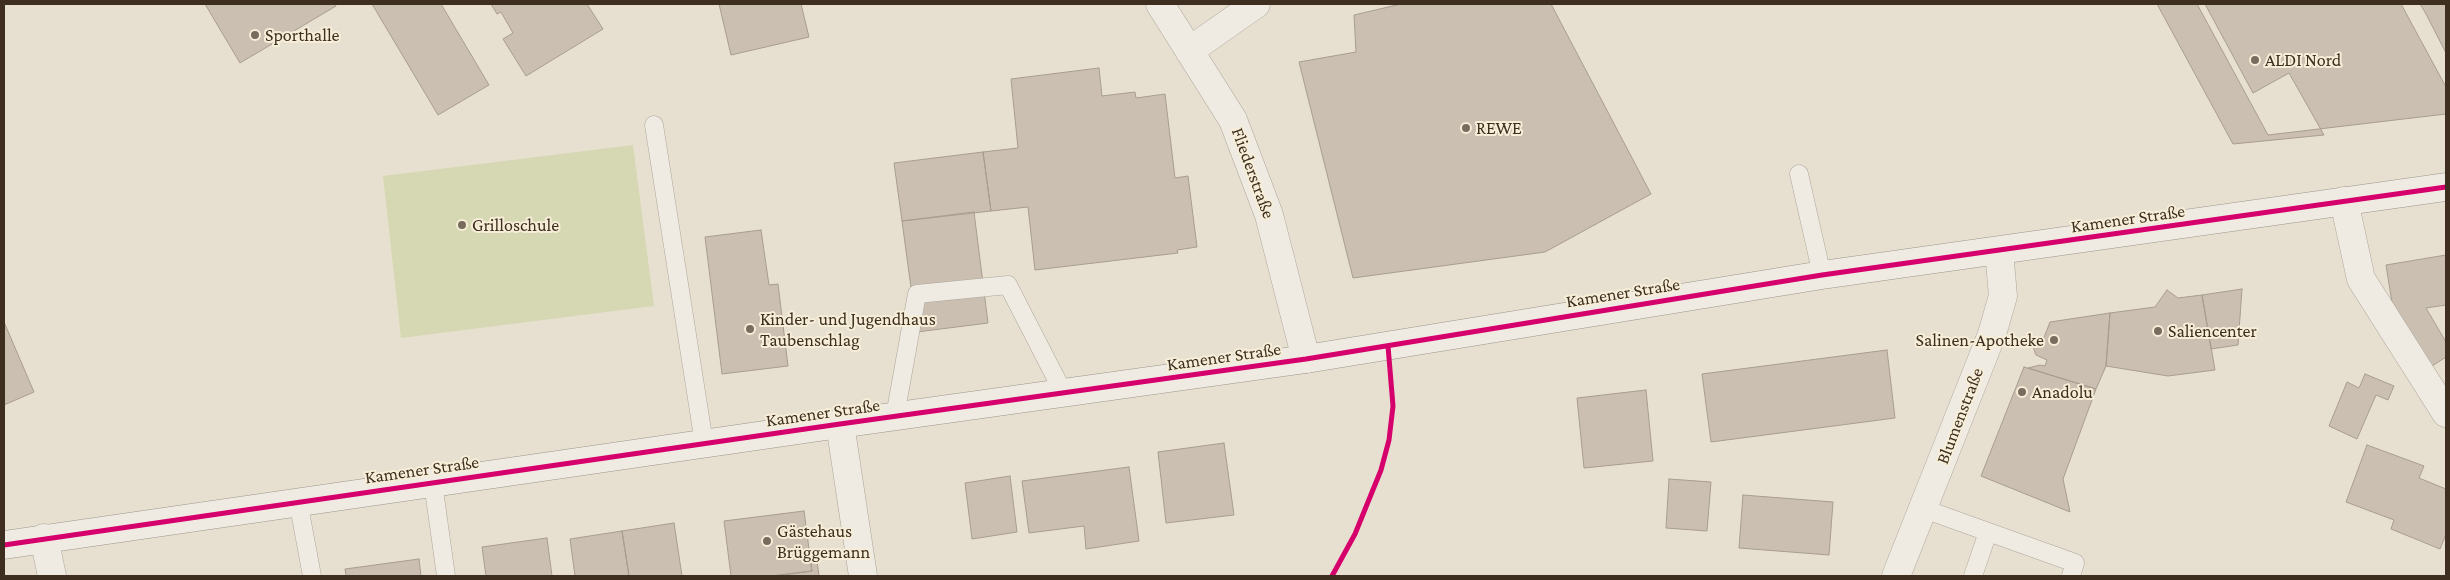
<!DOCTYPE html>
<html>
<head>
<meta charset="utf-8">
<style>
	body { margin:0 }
	#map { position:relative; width:2450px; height:580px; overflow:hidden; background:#e7e0d1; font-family:"Crimson Pro",serif }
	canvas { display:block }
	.frame { position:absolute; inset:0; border:5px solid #3d2e20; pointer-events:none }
</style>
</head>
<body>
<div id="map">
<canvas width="2450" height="580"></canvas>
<div class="frame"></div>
</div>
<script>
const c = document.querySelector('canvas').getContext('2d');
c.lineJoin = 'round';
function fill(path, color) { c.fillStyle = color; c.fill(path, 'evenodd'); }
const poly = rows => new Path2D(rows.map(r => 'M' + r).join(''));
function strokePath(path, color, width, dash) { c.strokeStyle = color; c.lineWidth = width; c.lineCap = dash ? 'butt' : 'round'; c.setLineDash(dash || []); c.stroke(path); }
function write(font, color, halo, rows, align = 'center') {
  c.font = font + ' "Crimson Pro",serif'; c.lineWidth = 4; c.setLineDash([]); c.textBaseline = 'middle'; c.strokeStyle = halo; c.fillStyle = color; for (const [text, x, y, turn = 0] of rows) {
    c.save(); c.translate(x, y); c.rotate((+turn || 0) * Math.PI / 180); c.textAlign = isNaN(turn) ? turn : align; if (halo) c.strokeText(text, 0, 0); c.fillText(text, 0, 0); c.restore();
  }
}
fill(poly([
	[633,145,654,306,401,338,383,176]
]), '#d6d7b3');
const building = poly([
	[205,4,335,4,336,6,240,63,205,4],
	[372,4,441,4,489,85,438,115,372,4],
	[491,4,587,4,603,29,526,76,503,39,513,33,501,12,497,14,491,4],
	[719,4,801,4,809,37,731,55,719,4],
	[1401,4,1551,4,1651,194,1545,252,1353,278,1299,62,1356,52,1354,15,1401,4],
	[2157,4,2205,4,2253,93,2289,73,2324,135,2233,144,2157,4],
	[2197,4,2401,4,2446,87,2446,114,2268,135,2197,4],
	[2420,4,2446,4,2446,53,2426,14,2420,4],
	[1099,68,1102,96,1135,92,1136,98,1165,94,1175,178,1188,176,1197,247,1177,250,1178,253,1035,270,1028,207,991,211,983,152,1018,148,1011,79,1099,68],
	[983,152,991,211,902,221,894,163,983,152],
	[974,212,988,323,917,332,902,221,974,212],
	[761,230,769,285,778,284,788,366,722,374,705,237,761,230],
	[2446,255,2446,305,2426,308,2446,342,2446,357,2429,368,2394,315,2386,265,2446,255],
	[2242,289,2238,345,2211,349,2202,295,2242,289],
	[2167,290,2178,298,2202,295,2215,370,2168,376,2106,366,2110,313,2155,307,2167,290],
	[2110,313,2106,366,2096,389,2028,368,2040,365,2045,366,2047,360,2036,355,2032,344,2043,340,2050,322,2110,313],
	[4,322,34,392,4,405,4,322],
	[1887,350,1895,418,1711,442,1702,374,1887,350],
	[2024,367,2096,389,2063,479,2070,512,1981,476,2024,367],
	[2365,374,2394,386,2388,400,2376,395,2357,439,2329,426,2347,382,2359,388,2365,374],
	[1646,390,1653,461,1584,468,1577,398,1646,390],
	[1224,443,1234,515,1166,523,1158,452,1224,443],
	[2367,445,2424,466,2419,478,2446,489,2446,534,2440,549,2391,529,2394,520,2346,502,2367,445],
	[1129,467,1139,541,1086,549,1084,526,1029,533,1022,481,1129,467],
	[1010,476,1017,532,972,539,965,483,1010,476],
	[1669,479,1711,482,1707,531,1666,528,1669,479],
	[1743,495,1833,502,1829,555,1739,548,1743,495],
	[804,511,812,571,770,576,731,576,724,521,804,511],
	[674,523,682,576,629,576,622,531,674,523],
	[622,531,629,576,575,576,570,539,622,531],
	[547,538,552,576,486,576,482,547,547,538],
	[419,559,421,576,346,576,345,569,419,559],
	[817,560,819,576,776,576,812,571,810,561,817,560]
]);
fill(building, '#cbbfb2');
strokePath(building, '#a89c90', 1);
const lane = poly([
	[654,125,704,443],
	[1799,174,1822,275],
	[895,416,917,294,1008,285,1063,392],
	[433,483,446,576],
	[298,501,312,576],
	[1924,509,2075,563,2071,576],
	[1973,576,1988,532]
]);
const street = poly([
	[1160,4,1233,120,1269,215,1306,359],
	[1189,51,1256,4],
	[2344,201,2361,279,2446,413],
	[840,424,863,576],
	[44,538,52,576],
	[1896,576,1992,334,2003,296,1999,251]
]);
const secondary = poly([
	[4,545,840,424,1306,359,1822,275,2446,187]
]);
strokePath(lane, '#ada599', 19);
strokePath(street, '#ada599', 29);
strokePath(secondary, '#9c958a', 29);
strokePath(lane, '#efebe3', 18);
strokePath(street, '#efebe3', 28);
strokePath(secondary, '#efebe3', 28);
strokePath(poly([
	[4,545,840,424,1306,359,1822,275,2446,187],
	[1332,576,1355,534,1381,470,1389,440,1393,406,1388,346]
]), '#d6006c', 5);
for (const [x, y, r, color] of [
	[255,35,5,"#786c5e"],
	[2255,60,5,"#786c5e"],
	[1466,128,5,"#786c5e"],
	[462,225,5,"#786c5e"],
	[750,329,5,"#786c5e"],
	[2158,331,5,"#786c5e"],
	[2054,340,5,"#786c5e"],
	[2022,392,5,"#786c5e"],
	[767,541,5,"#786c5e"]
]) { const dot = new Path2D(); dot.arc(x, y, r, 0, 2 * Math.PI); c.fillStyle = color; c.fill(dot); strokePath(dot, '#f7eed8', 2); }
write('18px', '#3d2e20', '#f7eed8', [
	["Sporthalle",265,35],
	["ALDI Nord",2265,60],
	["REWE",1476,128],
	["Grilloschule",472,225],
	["Kinder- und Jugendhaus",760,319],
	["Taubenschlag",760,340],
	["Saliencenter",2168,331],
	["Salinen-Apotheke",2044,340,"right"],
	["Anadolu",2032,392],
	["Gästehaus",777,531],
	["Brüggemann",777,552]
], 'left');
write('18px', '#3d2e20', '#f7eed8', [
	["Fliederstraße",1253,173,70],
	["Kamener Straße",2128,219,-8],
	["Kamener Straße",1623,293,-9],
	["Kamener Straße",1224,357,-8],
	["Kamener Straße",823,413,-8],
	["Blumenstraße",1960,416,-69],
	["Kamener Straße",422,470,-8]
]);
</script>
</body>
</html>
